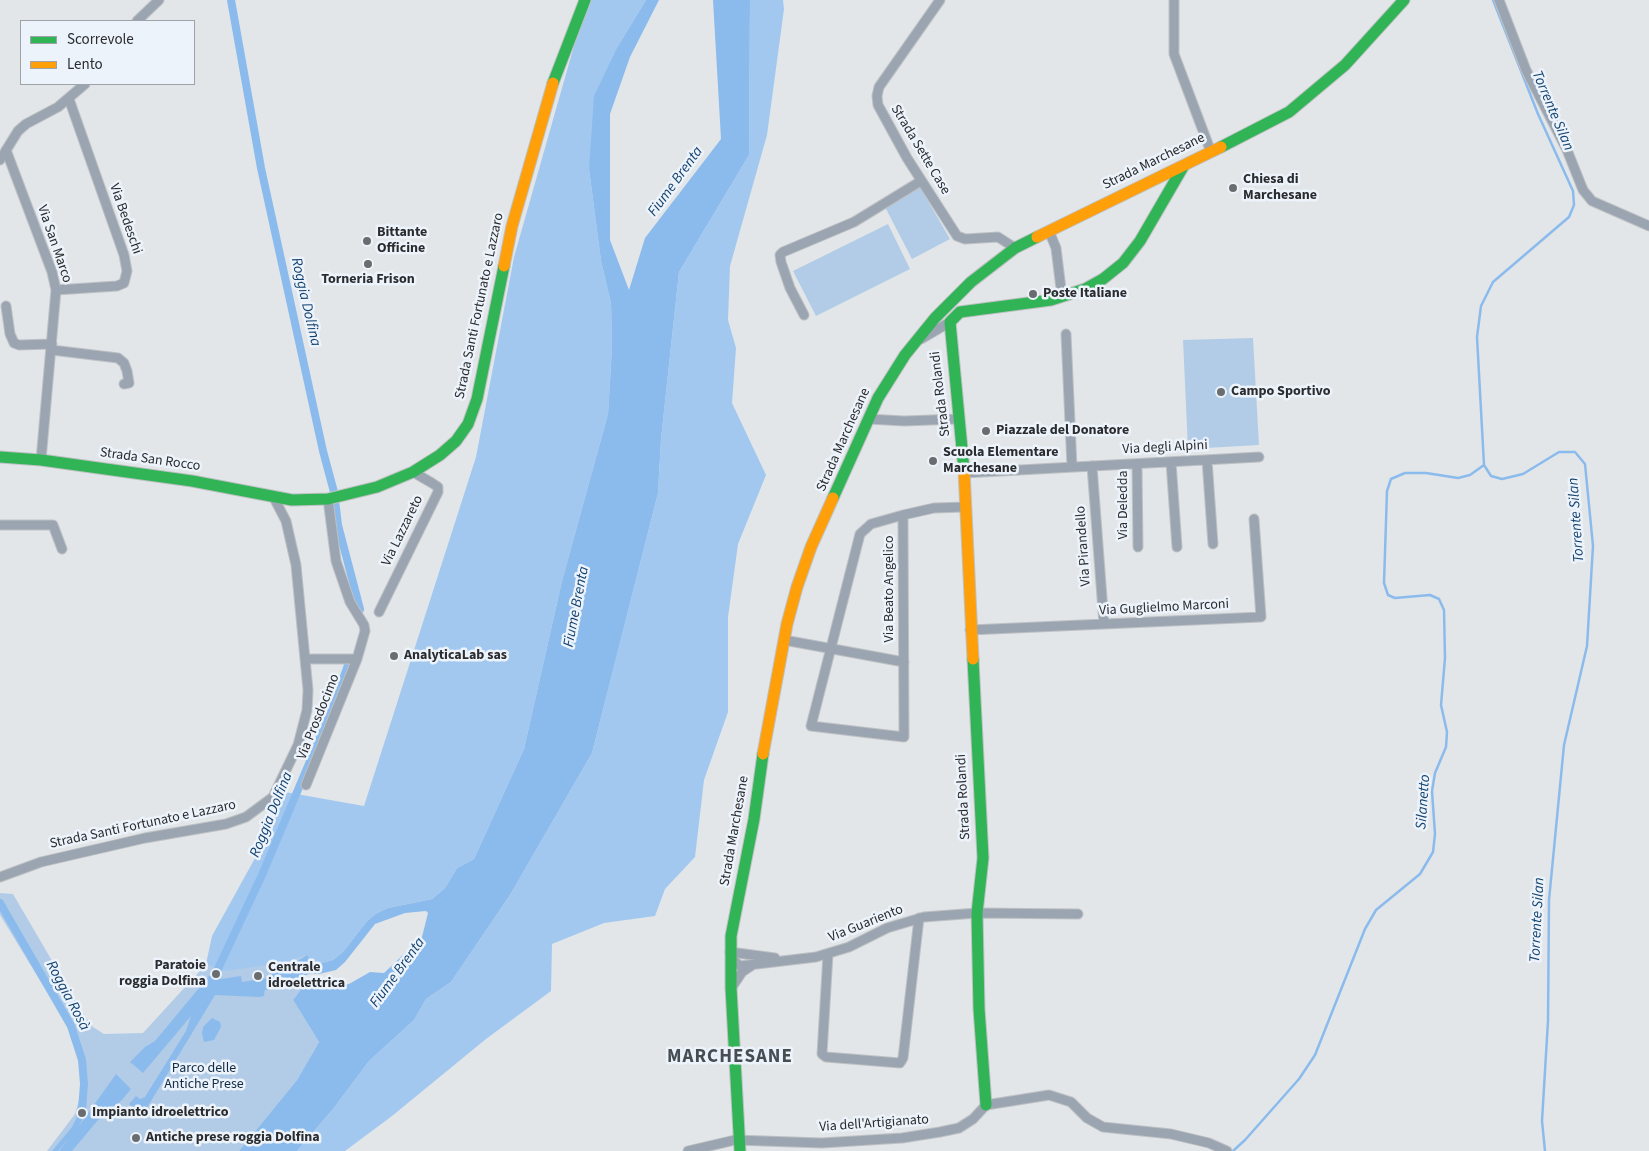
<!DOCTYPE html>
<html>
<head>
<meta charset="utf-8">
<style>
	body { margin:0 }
	#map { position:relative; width:1649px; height:1151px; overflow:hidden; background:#e2e6e9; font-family:"Source Sans 3",sans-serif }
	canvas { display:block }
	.legend { position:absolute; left:20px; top:20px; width:175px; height:65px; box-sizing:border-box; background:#edf3fa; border:1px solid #9fa3a9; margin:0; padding:6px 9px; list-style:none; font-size:15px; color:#2a2c2f }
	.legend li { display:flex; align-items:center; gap:10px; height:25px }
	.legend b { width:25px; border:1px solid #9fa3a9 }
</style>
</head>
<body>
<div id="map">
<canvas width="1649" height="1151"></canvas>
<ul class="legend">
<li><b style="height:6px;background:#30b455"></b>Scorrevole</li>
<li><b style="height:6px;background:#ff9f0a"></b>Lento</li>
</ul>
</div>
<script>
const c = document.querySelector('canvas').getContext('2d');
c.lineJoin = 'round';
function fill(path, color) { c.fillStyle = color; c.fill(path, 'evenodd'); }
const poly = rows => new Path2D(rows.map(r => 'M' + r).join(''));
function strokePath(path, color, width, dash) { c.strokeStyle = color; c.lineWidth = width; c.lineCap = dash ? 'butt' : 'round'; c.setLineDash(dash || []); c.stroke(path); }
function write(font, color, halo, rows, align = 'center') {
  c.font = font + ' "Source Sans 3",sans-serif'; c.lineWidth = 5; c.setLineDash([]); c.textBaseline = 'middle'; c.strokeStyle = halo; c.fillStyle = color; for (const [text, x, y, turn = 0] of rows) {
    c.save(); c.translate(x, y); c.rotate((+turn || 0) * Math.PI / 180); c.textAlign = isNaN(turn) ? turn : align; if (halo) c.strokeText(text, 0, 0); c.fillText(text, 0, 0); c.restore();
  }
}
fill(poly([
	[920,187,950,239,912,259,885,207],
	[888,224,910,269,816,316,793,271],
	[1253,338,1259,445,1188,449,1183,340],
	[0,893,13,894,82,1012,93,1027,104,1034,143,1033,208,962,307,955,311,962,305,973,302,988,293,1000,319,1042,297,1080,239,1151,47,1151,75,1114,81,1093,80,1064,69,1028,0,915]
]), '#b2cce8');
fill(poly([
	[587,0,646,0,618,46,589,169,601,261,611,303,612,347,608,414,562,581,524,749,474,859,457,868,445,888,432,899,388,908,377,913,367,921,343,952,333,960,321,963,311,962,306,955,283,963,225,971,206,964,212,936,270,831,285,792,364,806,476,457,514,257],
	[750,0,783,0,784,9,767,135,730,266,728,320,736,348,732,403,766,475,738,544,728,617,728,712,704,780,695,857,665,889,655,916,604,923,552,944,551,991,486,1039,392,1116,345,1151,297,1151,333,1109,369,1061,414,1020,426,999,451,982,510,895,592,753,658,493,661,439,679,272,749,155]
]), '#a2c8f0');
fill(poly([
	[646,0,659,0,630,57,610,114,610,240,629,290,645,238,721,139,713,0,750,0,749,155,679,272,661,439,658,493,592,753,510,895,451,982,426,999,414,1020,369,1061,333,1109,297,1151,239,1151,297,1080,319,1042,293,1000,302,988,349,984,370,972,384,973,422,937,428,913,426,911,405,913,375,924,345,962,336,970,319,974,305,973,310,963,293,971,288,980,274,982,271,970,288,967,307,955,311,962,321,963,333,960,343,952,367,921,377,913,388,908,432,899,445,888,457,868,474,859,524,749,562,581,608,414,612,347,611,303,601,261,589,169,594,96,618,46],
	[212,975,221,979,241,976,242,982,267,978,268,983,265,987,264,996,260,997,215,995,142,1116,129,1104,136,1096,140,1099,145,1097,186,1031,191,1016,143,1073,130,1062,145,1047,155,1041,209,976],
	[212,1018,220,1022,221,1027,214,1040,204,1042,202,1034,203,1027],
	[116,1074,131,1089,122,1100,98,1120,72,1151,59,1151,68,1139,58,1151,52,1151,72,1127,78,1115,83,1118,79,1126]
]), '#8bbbec');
strokePath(poly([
	[1493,0,1538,114,1573,191,1574,205,1569,217,1493,282,1481,306,1477,337,1484,465,1491,476,1502,479,1523,474,1559,452,1575,452,1585,464,1593,546,1587,646,1564,745,1549,900,1548,1021,1542,1121,1545,1151],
	[1233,1151,1245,1140,1299,1079,1315,1055,1365,929,1376,910,1420,874,1433,852,1435,834,1432,791,1435,773,1446,747,1447,732,1441,705,1445,658,1444,610,1439,599,1430,595,1395,598,1388,595,1384,583,1387,491,1391,479,1405,473,1426,473,1458,478,1470,475,1484,465]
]), '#8bbbec', 2.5);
strokePath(poly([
	[231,0,261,168,323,451,334,492,338,525,360,609],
	[0,903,71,1026,82,1060,84,1084,82,1109],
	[216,973,262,875,335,702,348,665],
	[256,986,267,986,316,967]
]), '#8bbbec', 8);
const street = poly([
	[940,0,879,87,877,96,878,105,907,158,957,236,965,239,998,237,1015,248],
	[1174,0,1174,54,1211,152],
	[1499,0,1526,70,1567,150,1583,190,1592,201,1649,226],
	[137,21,159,0],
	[6,150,52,272,56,290,41,460],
	[0,160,18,131,26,124,58,107,85,84],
	[1049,231,1056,248,1062,297],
	[56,290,117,286,124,283,127,271,124,255,69,99],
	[6,306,10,334,14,343,19,345,52,344],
	[804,315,790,288,781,262,780,255,783,252,854,222,921,181],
	[1066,334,1072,467],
	[921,339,950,322],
	[52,350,118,358,124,363,127,371,129,383,124,384],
	[868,419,904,421,959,419],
	[1207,460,1213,544],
	[1171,462,1177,547],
	[1137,464,1138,547],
	[1092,466,1104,624],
	[964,473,1259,457],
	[903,515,904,737,811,726,860,534,871,524,903,515,934,508,965,507],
	[0,525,53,525,62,549],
	[379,612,438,492,438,487,432,483,413,472],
	[970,630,1261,617,1254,519],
	[784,640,904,662],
	[306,659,357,659],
	[306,785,357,659,365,631,364,625,350,602,336,561,328,499],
	[0,877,41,862,145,838,226,824,246,817,273,797,298,745,307,710,308,690,296,565,286,521,273,496],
	[730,952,775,958],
	[828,954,822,1054,826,1057,900,1063,903,1058,919,918],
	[731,958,740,966,816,957,849,947,887,928,924,917,977,913,1078,914],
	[732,987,742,972,751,966],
	[688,1151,735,1140,822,1143,902,1138,940,1132,959,1128,973,1119,986,1105,1049,1095,1071,1102,1087,1118,1103,1127,1171,1134,1209,1143,1227,1151]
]);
const fast = poly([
	[553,83,585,0],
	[1221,147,1289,112,1345,65,1404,0],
	[0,457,41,460,192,481,292,500,328,499,377,487,413,472,440,455,456,441,468,424,477,399,504,266],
	[964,470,950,322,960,312,1051,300,1085,289,1103,279,1123,263,1140,241,1183,167],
	[833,498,878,398,905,355,935,318,971,282,1015,248,1037,237],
	[973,659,983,858,977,913,979,1009,986,1105],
	[740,1151,731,988,731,936,754,819,763,754]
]);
const slow = poly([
	[1037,237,1221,147],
	[504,266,512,226,553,83],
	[964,470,973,659],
	[763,754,787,624,797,587,811,547,833,498]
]);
strokePath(street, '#bec1c3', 11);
strokePath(fast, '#bec1c3', 13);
strokePath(slow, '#bec1c3', 13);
strokePath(street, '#9ba5b2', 9);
strokePath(fast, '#30b455', 11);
strokePath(slow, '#ff9f0a', 11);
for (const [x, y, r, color] of [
	[1233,188,5,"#6a6d70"],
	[367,241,5,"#6a6d70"],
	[368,264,5,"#6a6d70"],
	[1033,294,5,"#6a6d70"],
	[1221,392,5,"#6a6d70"],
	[986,431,5,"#6a6d70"],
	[933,461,5,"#6a6d70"],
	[394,656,5,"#6a6d70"],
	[216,974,5,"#6a6d70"],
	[258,976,5,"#6a6d70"],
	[82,1113,5,"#6a6d70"],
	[136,1138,5,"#6a6d70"]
]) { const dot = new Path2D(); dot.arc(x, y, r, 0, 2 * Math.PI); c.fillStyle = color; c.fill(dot); strokePath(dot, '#edf3fa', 2); }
write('14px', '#2a2c2f', '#edf3fa', [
	["Strada Sette Case",920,150,59],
	["Strada Marchesane",1154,162,-26],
	["Via Bedeschi",125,219,71],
	["Via San Marco",54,244,71],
	["Strada Santi Fortunato e Lazzaro",480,306,-78],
	["Strada Rolandi",941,394,-97],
	["Strada Marchesane",844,440,-66],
	["Via degli Alpini",1165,448,-3],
	["Strada San Rocco",150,460,8],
	["Via Deledda",1124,505,-90],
	["Via Lazzareto",403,531,-64],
	["Via Pirandello",1084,546,-94],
	["Via Beato Angelico",890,589,-90],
	["Via Guglielmo Marconi",1164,608,-3],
	["Via Prosdocimo",319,717,-68],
	["Strada Rolandi",964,797,-93],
	["Strada Santi Fortunato e Lazzaro",143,825,-12],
	["Strada Marchesane",735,831,-80],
	["Via Guariento",866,924,-22],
	["Via dell'Artigianato",874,1124,-4]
]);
write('bold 14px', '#2a2c2f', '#edf3fa', [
	["Chiesa di",1243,180],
	["Marchesane",1243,196],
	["Bittante",377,233],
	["Officine",377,249],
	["Torneria Frison",368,280,"center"],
	["Poste Italiane",1043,294],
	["Campo Sportivo",1231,392],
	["Piazzale del Donatore",996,431],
	["Scuola Elementare",943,453],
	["Marchesane",943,469],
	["AnalyticaLab sas",404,656],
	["Paratoie",206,966,"right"],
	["roggia Dolfina",206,982,"right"],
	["Centrale",268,968],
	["idroelettrica",268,984],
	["Impianto idroelettrico",92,1113],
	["Antiche prese roggia Dolfina",146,1138]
], 'left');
write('14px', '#102c47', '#edf3fa', [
	["Parco delle",204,1069],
	["Antiche Prese",204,1085]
]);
write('italic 15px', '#13426f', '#edf3fa', [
	["Torrente Silan",1552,111,67],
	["Fiume Brenta",676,182,-54],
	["Roggia Dolfina",305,302,77],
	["Torrente Silan",1577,520,-94],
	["Fiume Brenta",577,607,-79],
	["Silanetto",1424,802,-86],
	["Roggia Dolfina",272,815,-68],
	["Torrente Silan",1538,920,-87],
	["Fiume Brenta",398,973,-54],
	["Roggia Rosà",67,996,62]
]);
c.letterSpacing = '1px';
write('bold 19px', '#484d52', '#edf3fa', [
	["MARCHESANE",730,1058]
]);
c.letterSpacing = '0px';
</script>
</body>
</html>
